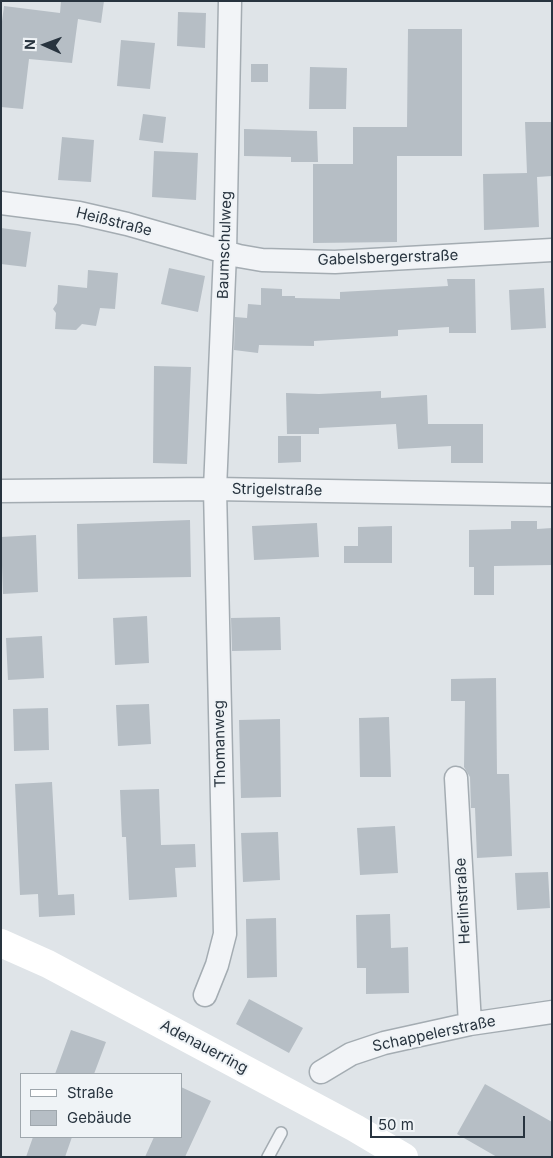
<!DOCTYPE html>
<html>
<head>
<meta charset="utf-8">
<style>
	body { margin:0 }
	#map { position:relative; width:553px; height:1158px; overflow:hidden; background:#dfe4e8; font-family:Inter,sans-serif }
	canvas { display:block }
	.frame { position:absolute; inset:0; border:2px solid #28343f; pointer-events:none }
	.legend { position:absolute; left:20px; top:1073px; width:162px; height:65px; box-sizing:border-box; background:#eff3f6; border:1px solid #9fa7ad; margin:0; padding:6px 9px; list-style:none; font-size:15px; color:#28343f }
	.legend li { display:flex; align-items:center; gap:10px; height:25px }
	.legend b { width:25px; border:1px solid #9fa7ad }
	.north { position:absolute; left:20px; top:20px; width:50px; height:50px; -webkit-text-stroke:4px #eff3f6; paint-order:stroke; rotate:272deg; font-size:14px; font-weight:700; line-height:20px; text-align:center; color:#28343f }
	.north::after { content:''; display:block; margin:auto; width:18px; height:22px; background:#28343f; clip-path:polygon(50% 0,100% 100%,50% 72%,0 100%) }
	.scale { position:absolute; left:370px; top:1116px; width:155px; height:22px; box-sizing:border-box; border:2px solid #28343f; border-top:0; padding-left:6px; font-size:15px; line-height:18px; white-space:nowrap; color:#28343f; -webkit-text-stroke:4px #eff3f6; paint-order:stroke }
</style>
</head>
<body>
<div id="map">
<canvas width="553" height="1158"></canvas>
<div class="frame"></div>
<ul class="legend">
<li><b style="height:6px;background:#fff"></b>Straße</li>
<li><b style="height:14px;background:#b6bec5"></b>Gebäude</li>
</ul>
<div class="north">N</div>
<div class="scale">50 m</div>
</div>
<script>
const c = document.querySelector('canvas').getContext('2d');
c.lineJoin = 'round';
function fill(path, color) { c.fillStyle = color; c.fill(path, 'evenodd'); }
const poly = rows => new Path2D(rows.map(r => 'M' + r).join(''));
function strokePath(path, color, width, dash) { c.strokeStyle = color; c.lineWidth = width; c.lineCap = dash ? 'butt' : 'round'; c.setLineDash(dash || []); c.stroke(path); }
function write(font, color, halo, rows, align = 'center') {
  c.font = font + ' Inter,sans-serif'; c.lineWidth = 4; c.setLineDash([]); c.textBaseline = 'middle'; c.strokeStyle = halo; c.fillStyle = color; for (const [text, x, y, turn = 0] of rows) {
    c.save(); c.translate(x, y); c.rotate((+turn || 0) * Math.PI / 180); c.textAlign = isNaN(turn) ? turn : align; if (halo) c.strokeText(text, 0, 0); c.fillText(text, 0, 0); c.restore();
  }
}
fill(poly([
	[61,1,104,1,101,23,78,19,72,63,29,59,23,109,1,107,1,29,4,6,60,13],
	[178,12,206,13,205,48,177,46],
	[408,29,462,29,462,156,397,156,397,242,313,243,313,164,353,164,353,127,407,127],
	[121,40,155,43,150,89,117,86],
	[251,64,268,64,268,82,251,82],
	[310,67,347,68,346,109,309,109],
	[143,114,166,117,163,143,139,140],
	[525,122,552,122,552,176,537,177,539,227,484,230,483,174,527,173],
	[244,129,317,131,318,162,291,162,291,157,244,156],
	[62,137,94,140,91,182,58,180],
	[154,151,198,153,196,200,152,197],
	[1,228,31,232,26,267,1,264],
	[169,268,205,276,198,312,161,304],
	[88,270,118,273,115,309,100,308,96,326,82,324,76,330,55,329,56,313,53,309,57,303,58,285,87,288],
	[447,279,475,279,476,333,449,333,449,327,398,330,398,336,314,341,314,346,259,345,258,353,234,350,235,317,247,318,248,304,261,305,261,288,282,289,282,296,295,296,295,298,340,299,340,292,448,286],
	[544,288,546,328,511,330,509,290],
	[154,366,191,367,187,464,153,463],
	[381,391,381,398,427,395,428,424,483,424,483,463,451,463,451,446,398,449,396,424,319,428,319,434,287,434,286,393,319,394],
	[278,436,301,436,301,462,278,463],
	[190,520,191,577,78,579,77,524],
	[511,521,537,521,537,529,552,528,552,565,494,566,494,595,474,595,474,567,469,567,469,530,511,529],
	[317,523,319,557,254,560,252,526],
	[392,526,392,563,344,563,344,546,358,546,358,527],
	[36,535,38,592,3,594,1,537],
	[147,616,149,663,115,665,113,618],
	[280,617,281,650,232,651,231,618],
	[42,636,44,678,8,680,6,638],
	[496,678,497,774,509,774,512,856,477,858,475,808,471,808,470,777,464,767,465,701,451,701,451,679],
	[149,704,151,744,118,746,116,705],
	[48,708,49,750,14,751,13,709],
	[389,717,391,777,360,777,359,718],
	[280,719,281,797,241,798,239,720],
	[52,782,58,895,74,894,75,915,39,917,38,894,20,895,15,784],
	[159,789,161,845,195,844,196,867,175,868,177,897,129,900,126,837,122,837,120,790],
	[395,826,398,873,360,875,357,828],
	[278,832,280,880,243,882,241,833],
	[548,872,550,908,517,910,515,873],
	[390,914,391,948,408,947,409,993,366,994,366,968,357,968,356,915],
	[276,918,277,977,247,978,246,919],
	[249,999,303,1028,289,1053,236,1024],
	[71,1030,106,1042,94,1074,55,1074],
	[485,1084,552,1122,552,1157,497,1157,457,1134],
	[181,1087,211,1101,185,1157,145,1157,154,1137,181,1137],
	[33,1137,72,1137,65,1157,26,1157]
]), '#b6bec5');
const service = poly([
	[268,1157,281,1133]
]);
const minor = poly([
	[1,203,79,213,127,224,239,256,262,260,335,262,552,250],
	[1,491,215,489,552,495],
	[456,778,470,1024],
	[205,995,217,965,225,934,215,489,225,253,230,1],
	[321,1072,351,1054,384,1043,470,1024,552,1012]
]);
strokePath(service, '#a4acb2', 14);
strokePath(minor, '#a4acb2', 25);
strokePath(service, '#f2f4f7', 11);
strokePath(minor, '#f2f4f7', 22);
strokePath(poly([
	[1,943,48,964,355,1128,404,1157]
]), '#fff', 28);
write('15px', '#28343f', '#eff3f6', [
	["Heißstraße",114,222,14],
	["Baumschulweg",225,245,-88],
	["Gabelsbergerstraße",388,258,-2],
	["Strigelstraße",277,490,1],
	["Thomanweg",220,744,-91],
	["Herlinstraße",463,901,-93],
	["Schappelerstraße",434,1034,-12],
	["Adenauerring",204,1047,28]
]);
</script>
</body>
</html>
